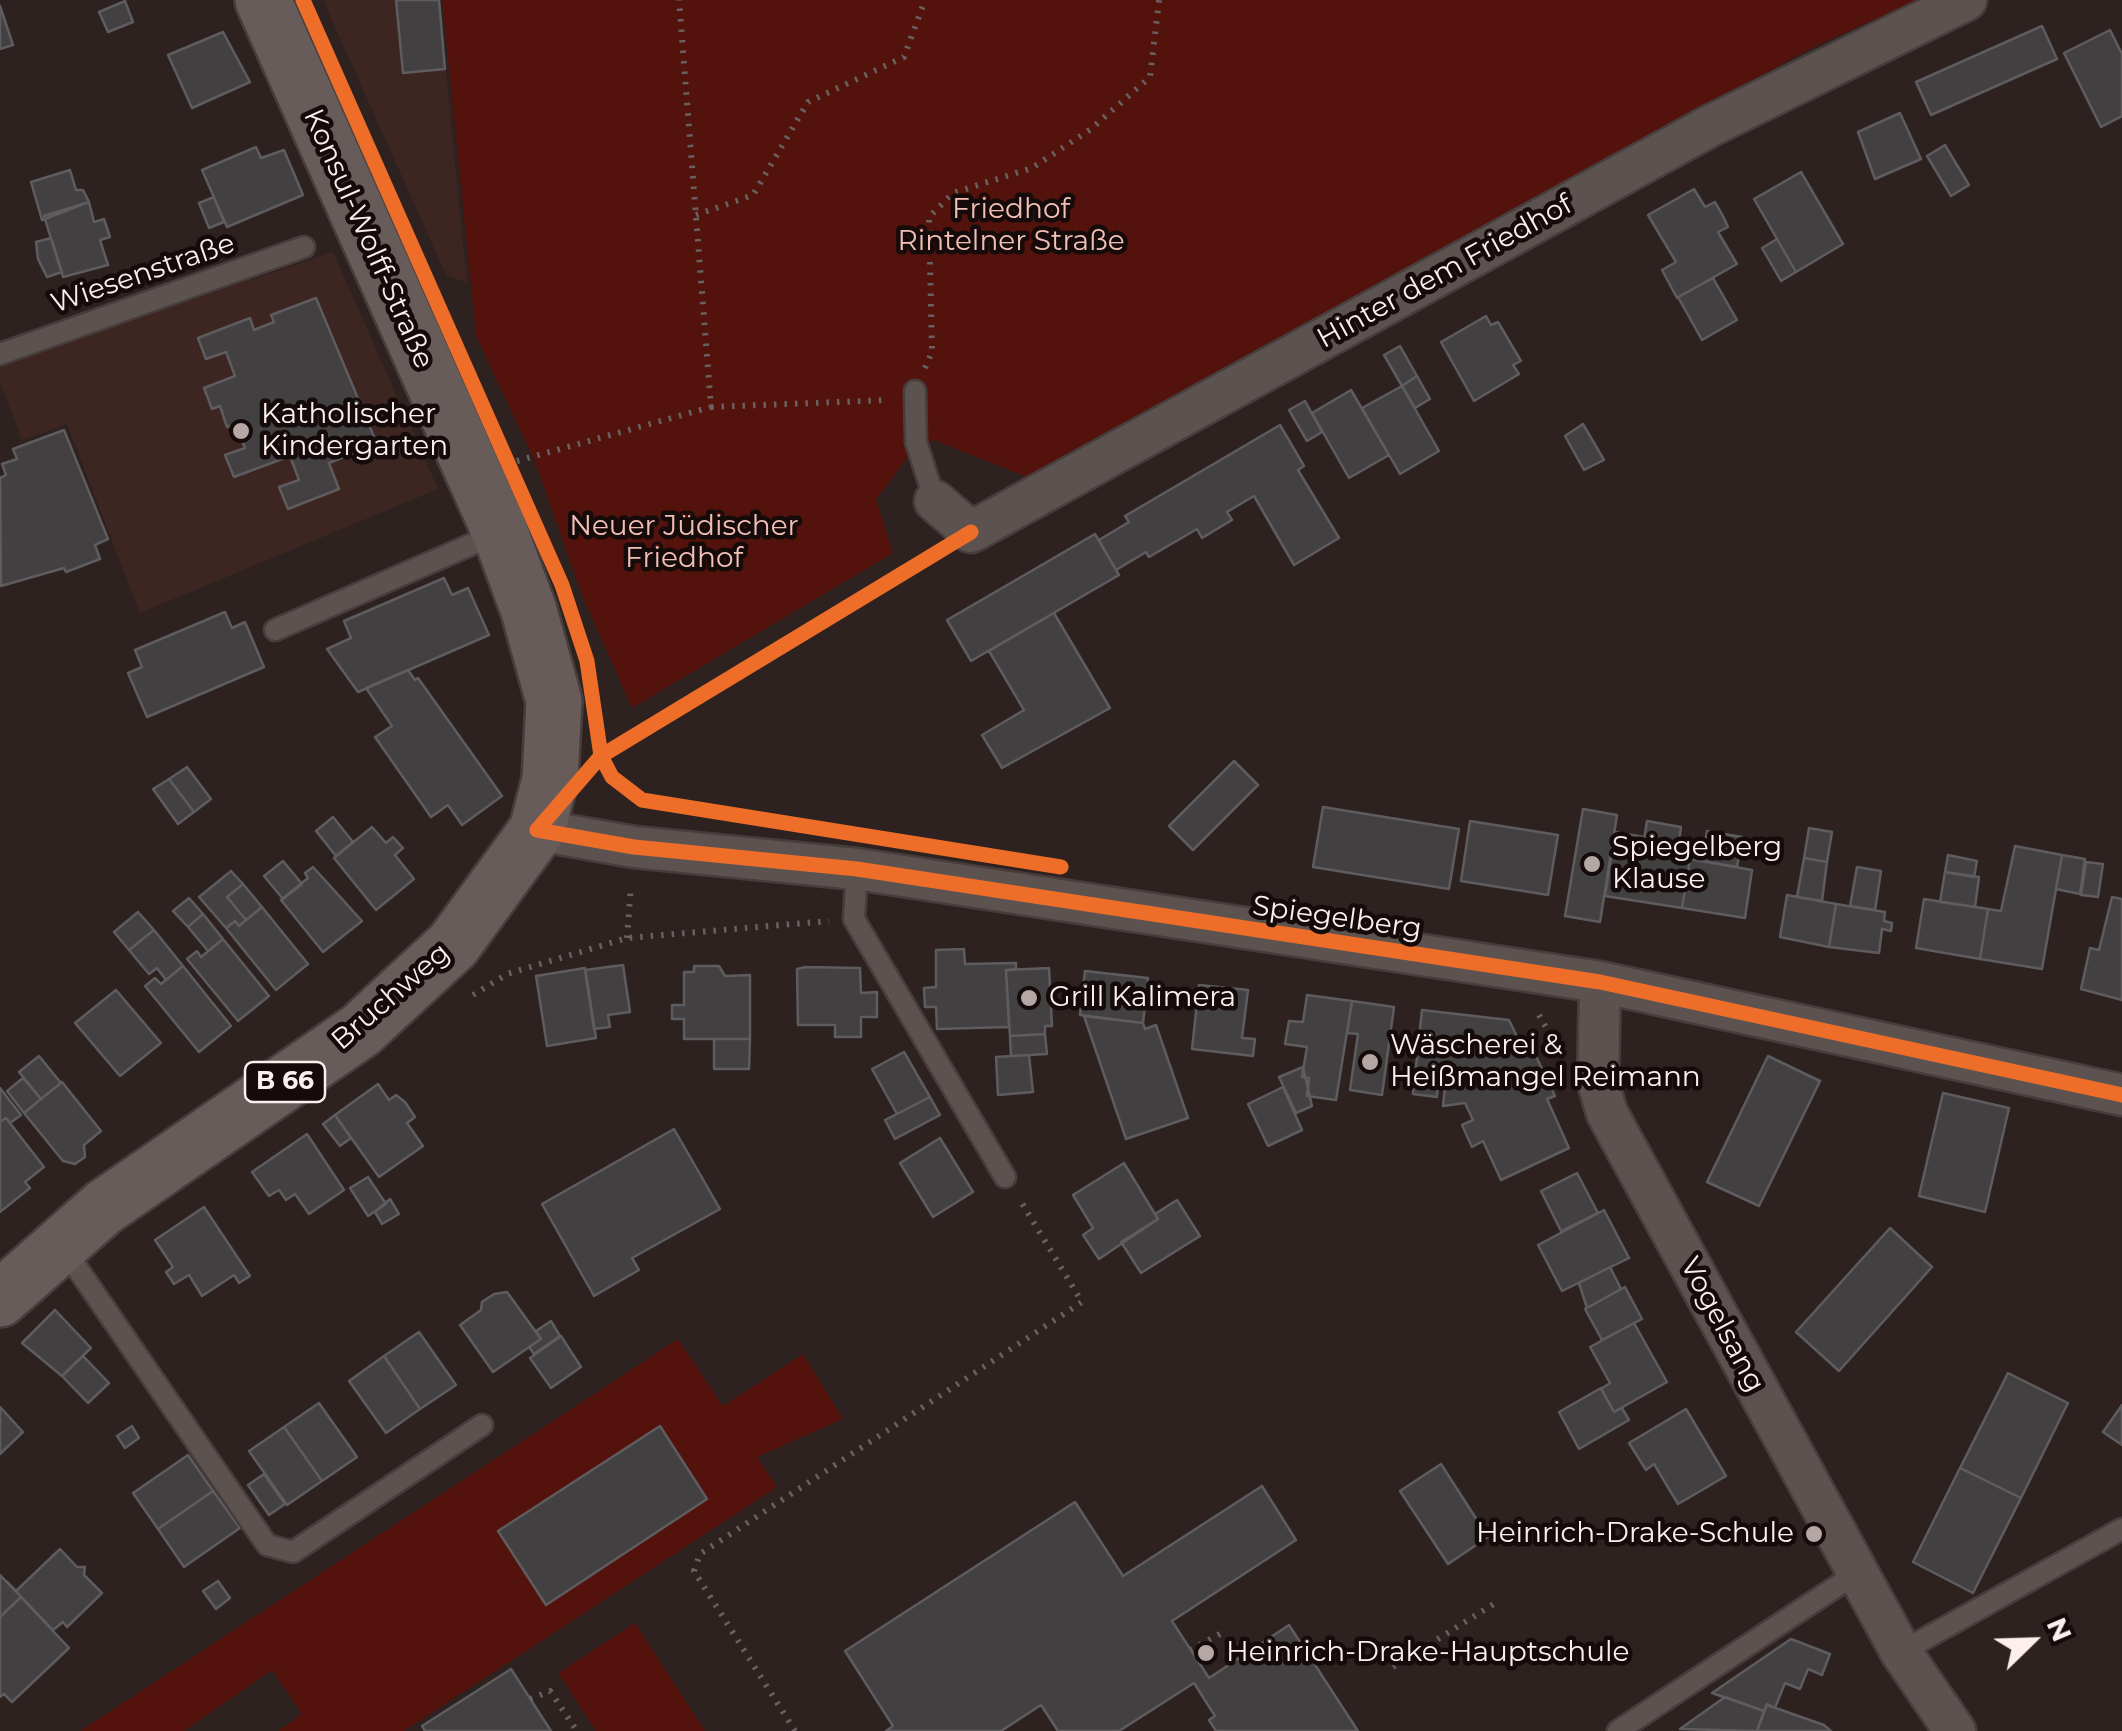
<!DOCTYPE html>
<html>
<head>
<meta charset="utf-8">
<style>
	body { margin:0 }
	#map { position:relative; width:2122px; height:1731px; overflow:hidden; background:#2d2220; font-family:Montserrat,sans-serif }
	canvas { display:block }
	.north { position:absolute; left:1982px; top:1591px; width:100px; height:100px; -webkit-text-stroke:8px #140b0a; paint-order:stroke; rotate:67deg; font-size:28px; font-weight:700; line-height:40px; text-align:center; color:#fdefed }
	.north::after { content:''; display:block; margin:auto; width:35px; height:45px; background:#fdefed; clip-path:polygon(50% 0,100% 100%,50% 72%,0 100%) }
</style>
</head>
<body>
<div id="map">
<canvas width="2122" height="1731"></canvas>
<div class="north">N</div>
</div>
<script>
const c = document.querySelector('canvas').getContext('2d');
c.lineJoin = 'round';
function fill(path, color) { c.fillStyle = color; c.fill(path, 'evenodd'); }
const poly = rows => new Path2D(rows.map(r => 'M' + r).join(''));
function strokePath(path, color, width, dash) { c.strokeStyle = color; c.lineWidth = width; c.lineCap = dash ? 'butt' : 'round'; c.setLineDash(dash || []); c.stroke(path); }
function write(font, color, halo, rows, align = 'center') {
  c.font = font + ' Montserrat,sans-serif'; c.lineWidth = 9; c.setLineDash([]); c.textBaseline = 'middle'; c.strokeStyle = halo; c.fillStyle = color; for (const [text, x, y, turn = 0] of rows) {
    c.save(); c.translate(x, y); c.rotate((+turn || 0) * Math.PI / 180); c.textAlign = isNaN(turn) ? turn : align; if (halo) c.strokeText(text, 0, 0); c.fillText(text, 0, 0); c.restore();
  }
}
fill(poly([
	[323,0,439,0,467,283,446,275],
	[333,252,438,489,140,613,67,424,22,440,0,382,0,364]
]), '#3d2521');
fill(poly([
	[442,0,1918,0,1818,45,1623,149,1029,478,934,440,909,455,876,500,893,553,632,708,582,595,535,462,476,336],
	[678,1339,723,1406,803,1354,843,1419,757,1457,777,1487,404,1731,278,1731,302,1714,272,1670,184,1731,80,1731],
	[635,1623,705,1731,596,1731,558,1673]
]), '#53120b');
const building = poly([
	[396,0,439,0,445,69,403,73,396,0],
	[125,1,133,22,108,32,99,12,125,1],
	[0,6,13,45,0,49,0,6],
	[2042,26,2057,59,1931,115,1916,82,2042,26],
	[2110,30,2122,54,2122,116,2101,127,2064,53,2110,30],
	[223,32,250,82,192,108,168,55,223,32],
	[1900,113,1921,159,1875,179,1858,132,1900,113],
	[1945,145,1969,185,1951,196,1927,156,1945,145],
	[256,147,261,158,284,150,303,195,227,227,202,170,256,147],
	[70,170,76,190,83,190,89,202,42,220,31,182,70,170],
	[1801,172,1843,244,1796,272,1754,199,1801,172],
	[1694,189,1705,207,1715,202,1723,216,1728,227,1718,232,1737,264,1677,298,1662,270,1676,262,1648,215,1694,189],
	[214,197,224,222,209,228,199,203,214,197],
	[89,202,94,222,104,219,110,237,100,240,108,265,63,277,44,216,89,202],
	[51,238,62,272,47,277,38,259,36,242,51,238],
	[1777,239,1796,272,1781,281,1762,248,1777,239],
	[1713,278,1737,320,1702,340,1678,297,1713,278],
	[316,298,377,444,329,463,339,489,288,509,279,487,299,480,290,456,234,477,225,455,245,448,236,424,227,427,220,406,212,409,204,388,235,376,226,352,206,359,198,338,250,318,254,330,274,322,271,315,316,298],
	[1486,316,1491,325,1498,322,1521,361,1513,365,1519,374,1474,401,1441,342,1486,316],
	[1400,346,1417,376,1402,386,1384,355,1400,346],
	[1417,376,1430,399,1415,408,1402,386,1417,376],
	[1402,386,1439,451,1400,474,1362,408,1402,386],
	[1351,390,1389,455,1349,478,1312,413,1351,390],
	[1305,401,1322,432,1307,441,1289,410,1305,401],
	[1583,424,1604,460,1584,470,1565,436,1583,424],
	[1280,425,1304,466,1298,470,1339,538,1294,565,1254,496,1227,512,1232,520,1202,538,1197,529,1149,557,1146,552,1116,570,1099,540,1129,522,1125,516,1280,425],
	[64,430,108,539,95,545,100,559,66,572,64,568,1,586,0,478,6,475,2,464,17,459,13,449,64,430],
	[1095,534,1119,575,971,661,947,620,1095,534],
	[444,578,452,595,468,588,489,635,358,692,327,649,351,638,344,621,444,578],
	[225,612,232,628,245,622,264,667,147,717,128,673,142,667,135,650,225,612],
	[1054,613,1110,708,1002,768,982,735,1024,710,989,651,1054,613],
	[408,670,415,680,418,678,502,796,462,825,448,805,431,817,375,737,392,726,366,688,408,670],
	[1234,761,1258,785,1193,850,1169,826,1234,761],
	[187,767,211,799,194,812,169,779,187,767],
	[169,779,194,812,178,824,153,789,169,779],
	[1323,807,1459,829,1449,889,1313,867,1323,807],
	[1583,809,1617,815,1600,922,1565,916,1583,809],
	[333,817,353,842,336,856,316,831,333,817],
	[1470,821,1558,835,1548,895,1461,881,1470,821],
	[1647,821,1681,827,1677,857,1642,852,1647,821],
	[372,827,386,843,393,837,403,848,395,855,414,879,376,910,334,858,372,827],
	[1809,828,1832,832,1827,862,1804,858,1809,828],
	[1707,831,1742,837,1737,867,1702,861,1707,831],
	[1615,832,1644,837,1642,852,1690,859,1682,908,1605,896,1615,832],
	[2015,846,2062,855,2042,969,1980,959,1988,909,2001,911,2015,846],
	[1948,855,1977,861,1974,877,1945,872,1948,855],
	[2062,855,2085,859,2080,894,2056,889,2062,855],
	[1804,858,1827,862,1822,901,1797,897,1804,858],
	[1690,859,1752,870,1745,918,1682,908,1690,859],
	[283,861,302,884,283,899,264,876,283,861],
	[2086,862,2103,864,2098,897,2081,895,2086,862],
	[313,867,362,921,323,952,281,900,308,878,305,873,313,867],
	[1857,867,1881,871,1875,910,1850,906,1857,867],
	[231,871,243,884,227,897,246,920,239,926,235,921,226,928,199,897,231,871],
	[1945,872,1979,877,1975,907,1940,902,1945,872],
	[243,884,262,907,246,920,227,897,243,884],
	[1787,895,1836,904,1829,947,1780,937,1787,895],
	[2112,897,2122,899,2122,1000,2081,989,2090,948,2099,950,2112,897],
	[189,898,203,914,188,927,173,911,189,898],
	[1924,899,1988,909,1980,959,1916,948,1924,899],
	[1836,904,1885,912,1884,921,1892,923,1891,931,1882,929,1879,953,1829,947,1836,904],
	[262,907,308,964,276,990,226,928,235,921,239,926,262,907],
	[138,912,154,930,129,950,114,932,138,912],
	[203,914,223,939,208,951,188,927,203,914],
	[154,930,183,966,166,980,157,968,149,974,129,950,154,930],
	[223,939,269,996,238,1021,187,959,197,951,201,957,223,939],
	[964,949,965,964,1016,963,1016,969,1006,970,1009,1027,937,1029,936,1007,925,1007,924,988,936,987,936,950,964,949],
	[623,965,630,1012,608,1015,610,1027,594,1029,585,970,623,965],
	[183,966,231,1026,199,1052,145,986,155,978,161,984,183,966],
	[694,966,719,966,725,976,750,975,750,1039,684,1039,684,1019,672,1019,672,1005,684,1005,684,972,694,972,694,966],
	[806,967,860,968,861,993,877,992,877,1017,861,1017,861,1037,835,1037,835,1025,798,1025,797,969,806,967],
	[585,968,596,1038,547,1046,536,976,585,968],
	[1049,968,1052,1026,1045,1026,1045,1034,1010,1036,1006,970,1049,968],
	[1085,971,1148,978,1143,1023,1080,1015,1085,971],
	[1199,985,1248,990,1242,1038,1255,1039,1253,1056,1192,1049,1199,985],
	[116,990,161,1043,120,1076,75,1023,116,990],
	[1307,995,1352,1001,1336,1100,1307,1096,1309,1078,1302,1077,1307,1047,1285,1044,1289,1021,1303,1022,1307,995],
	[1352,1001,1394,1007,1382,1095,1350,1090,1358,1034,1347,1033,1352,1001],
	[1422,1010,1509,1020,1524,1051,1532,1048,1555,1096,1547,1099,1569,1148,1501,1180,1483,1141,1472,1147,1462,1125,1473,1120,1465,1103,1443,1106,1445,1087,1438,1086,1437,1097,1413,1094,1422,1010],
	[1084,1016,1143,1023,1145,1029,1156,1025,1188,1118,1126,1139,1084,1016],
	[1045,1034,1047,1054,1011,1056,1010,1036,1045,1034],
	[714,1039,750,1039,749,1069,714,1069,714,1039],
	[904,1052,930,1097,897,1114,872,1069,904,1052],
	[1029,1055,1033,1092,998,1095,996,1057,1029,1055],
	[39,1056,61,1083,41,1099,19,1072,39,1056],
	[1768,1056,1820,1081,1759,1206,1707,1182,1768,1056],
	[1303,1067,1312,1106,1296,1113,1279,1077,1303,1067],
	[23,1078,41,1099,24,1113,7,1091,23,1078],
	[62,1082,101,1131,84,1145,85,1157,75,1164,63,1161,24,1113,62,1082],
	[378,1084,389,1100,396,1095,405,1102,415,1117,407,1123,423,1146,379,1177,335,1115,378,1084],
	[1283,1087,1302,1130,1268,1146,1248,1104,1283,1087],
	[0,1088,21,1115,10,1123,6,1118,0,1122,0,1088],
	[1943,1093,2009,1108,1985,1212,1919,1196,1943,1093],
	[930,1097,940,1115,895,1139,885,1120,930,1097],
	[335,1115,351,1138,340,1146,323,1124,335,1115],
	[6,1118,44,1167,25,1182,30,1188,0,1212,0,1122,6,1118],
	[674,1129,720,1209,632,1258,639,1270,594,1296,542,1204,674,1129],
	[307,1134,344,1190,309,1214,295,1194,286,1200,279,1190,269,1196,252,1172,307,1134],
	[940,1138,973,1192,933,1217,900,1163,940,1138],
	[1124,1163,1158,1219,1099,1259,1083,1235,1093,1228,1073,1195,1124,1163],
	[1577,1173,1598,1213,1561,1231,1541,1191,1577,1173],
	[368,1177,386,1204,368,1216,350,1188,368,1177],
	[390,1199,399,1214,382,1224,375,1212,390,1199],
	[1177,1200,1200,1236,1141,1273,1121,1242,1158,1219,1155,1214,1177,1200],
	[204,1207,250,1276,239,1283,234,1275,202,1296,189,1275,174,1284,166,1272,173,1267,155,1240,204,1207],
	[1604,1210,1629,1258,1562,1291,1538,1245,1604,1210],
	[1890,1228,1932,1267,1839,1371,1796,1332,1890,1228],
	[1610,1267,1621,1289,1587,1308,1579,1283,1610,1267],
	[1625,1287,1642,1319,1602,1340,1585,1309,1625,1287],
	[507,1292,541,1339,493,1372,460,1325,481,1310,482,1302,494,1294,507,1292],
	[55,1310,91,1348,62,1376,22,1343,55,1310],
	[551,1321,560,1336,534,1354,529,1347,541,1339,536,1331,551,1321],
	[1634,1323,1667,1382,1614,1412,1601,1389,1610,1383,1590,1347,1634,1323],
	[419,1332,456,1385,420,1409,384,1356,419,1332],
	[561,1336,581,1367,551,1388,530,1358,561,1336],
	[83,1356,109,1383,88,1403,62,1376,83,1356],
	[384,1356,420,1409,386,1433,349,1381,384,1356],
	[2008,1373,2068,1403,2021,1498,1960,1468,2008,1373],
	[1601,1388,1614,1412,1622,1408,1629,1420,1579,1449,1559,1412,1601,1388],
	[319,1403,357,1457,322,1481,284,1427,319,1403],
	[2122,1405,2122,1445,2103,1432,2122,1405],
	[0,1407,23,1432,0,1454,0,1407],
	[1686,1409,1726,1476,1678,1504,1654,1464,1646,1470,1629,1443,1686,1409],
	[132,1426,139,1438,125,1448,117,1436,132,1426],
	[660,1426,707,1499,546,1605,498,1531,660,1426],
	[284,1427,322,1481,287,1505,249,1451,284,1427],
	[188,1455,213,1491,158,1529,133,1493,188,1455],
	[1441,1464,1488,1537,1448,1564,1400,1491,1441,1464],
	[1960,1468,2021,1498,1973,1593,1913,1562,1960,1468],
	[264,1474,285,1504,269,1515,248,1485,264,1474],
	[1262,1486,1296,1540,1172,1621,1209,1678,1289,1625,1358,1731,1216,1731,1209,1720,1215,1716,1194,1683,1119,1731,1058,1731,1041,1705,1001,1731,886,1731,893,1726,845,1651,1075,1502,1123,1576,1262,1486],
	[213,1491,240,1528,184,1567,158,1529,213,1491],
	[60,1549,77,1567,85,1567,84,1575,102,1593,67,1627,63,1622,53,1630,6,1581,16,1591,60,1549],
	[0,1575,21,1597,0,1617,0,1575],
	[218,1581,230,1598,216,1609,203,1591,218,1581],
	[21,1597,69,1648,12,1702,4,1694,0,1697,0,1617,21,1597],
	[1791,1639,1830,1654,1822,1675,1808,1669,1800,1689,1785,1683,1775,1708,1767,1704,1764,1711,1712,1693,1791,1639],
	[511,1669,551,1731,425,1731,422,1726,511,1669],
	[1725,1697,1764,1711,1757,1731,1680,1729,1725,1697],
	[1767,1705,1824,1725,1831,1731,1757,1731,1767,1705]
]);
fill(building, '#434042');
strokePath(building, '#5e5c5f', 2.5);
const lane = poly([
	[0,354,304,247],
	[915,391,916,442,935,501],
	[275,630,498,533],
	[857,869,854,919,1005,1177],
	[62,1246,267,1545,293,1552,482,1425],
	[1901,1652,2122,1529],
	[1618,1731,1857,1573]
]);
const street = poly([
	[935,501,971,532,1710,126,1966,0],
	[537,830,634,847,857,869,1600,982,2122,1095],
	[1600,982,1598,1082,1607,1113,1901,1652,1955,1731]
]);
const primary = poly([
	[0,1299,103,1208,361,1030,453,945,537,830,550,780,554,701,529,611,500,532,263,0]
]);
strokePath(lane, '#473d3c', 25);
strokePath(street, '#473d3c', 45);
strokePath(primary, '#473d3c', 60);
strokePath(poly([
	[696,215,753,195,808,102,904,57,925,0],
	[925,368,932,352,929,217,953,193,1032,168,1091,129,1150,77,1159,0],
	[711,407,889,400],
	[517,461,711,407,679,0],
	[627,938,631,886],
	[473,995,507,974,627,938,829,921],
	[1539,1015,1557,1047],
	[1190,1650,1220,1634],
	[1393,1667,1497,1602],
	[530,1699,550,1691,577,1731],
	[795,1731,694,1571,700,1554,1082,1302,1020,1200]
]), '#68615f', 6, [2.5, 8]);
strokePath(lane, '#5c5351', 20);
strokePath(street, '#5c5351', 40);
strokePath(primary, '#685c5a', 55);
strokePath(poly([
	[303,0,562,585,587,661,601,756,612,777,642,800,1061,867],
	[537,830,634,847,857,869,1600,982,2122,1095],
	[537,830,601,756,971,532]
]), '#ee6e29', 15);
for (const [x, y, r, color] of [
	[241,431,10,"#b4a7a5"],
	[1592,864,10,"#b4a7a5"],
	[1029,998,10,"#b4a7a5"],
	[1370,1062,10,"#b4a7a5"],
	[1814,1534,10,"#b4a7a5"],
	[1206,1653,10,"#b4a7a5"]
]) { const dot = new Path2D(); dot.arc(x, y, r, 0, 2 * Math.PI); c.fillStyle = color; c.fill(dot); strokePath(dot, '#140b0a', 4); }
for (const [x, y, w] of [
	[285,1082,80]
]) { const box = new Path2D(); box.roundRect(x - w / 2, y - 20, w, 40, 8); c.fillStyle = '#140b0a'; c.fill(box); strokePath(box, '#fdefed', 2.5); }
write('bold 25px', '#fdefed', null, [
	["B 66",285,1082]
]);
write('28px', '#f2bfb6', '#140b0a', [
	["Friedhof",1011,210],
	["Rintelner Straße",1011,242],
	["Neuer Jüdischer",684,527],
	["Friedhof",684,559]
]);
write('28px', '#fdefed', '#140b0a', [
	["Konsul-Wolff-Straße",368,239,66],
	["Hinter dem Friedhof",1445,272,-29],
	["Wiesenstraße",143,274,-19],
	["Spiegelberg",1337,918,8],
	["Bruchweg",391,997,-41],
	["Vogelsang",1722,1325,62]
]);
write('28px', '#fdefed', '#140b0a', [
	["Katholischer",261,415],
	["Kindergarten",261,447],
	["Spiegelberg",1612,848],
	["Klause",1612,880],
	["Grill Kalimera",1049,998],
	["Wäscherei &",1390,1046],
	["Heißmangel Reimann",1390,1078],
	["Heinrich-Drake-Schule",1794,1534,"right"],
	["Heinrich-Drake-Hauptschule",1226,1653]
], 'left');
</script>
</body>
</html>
